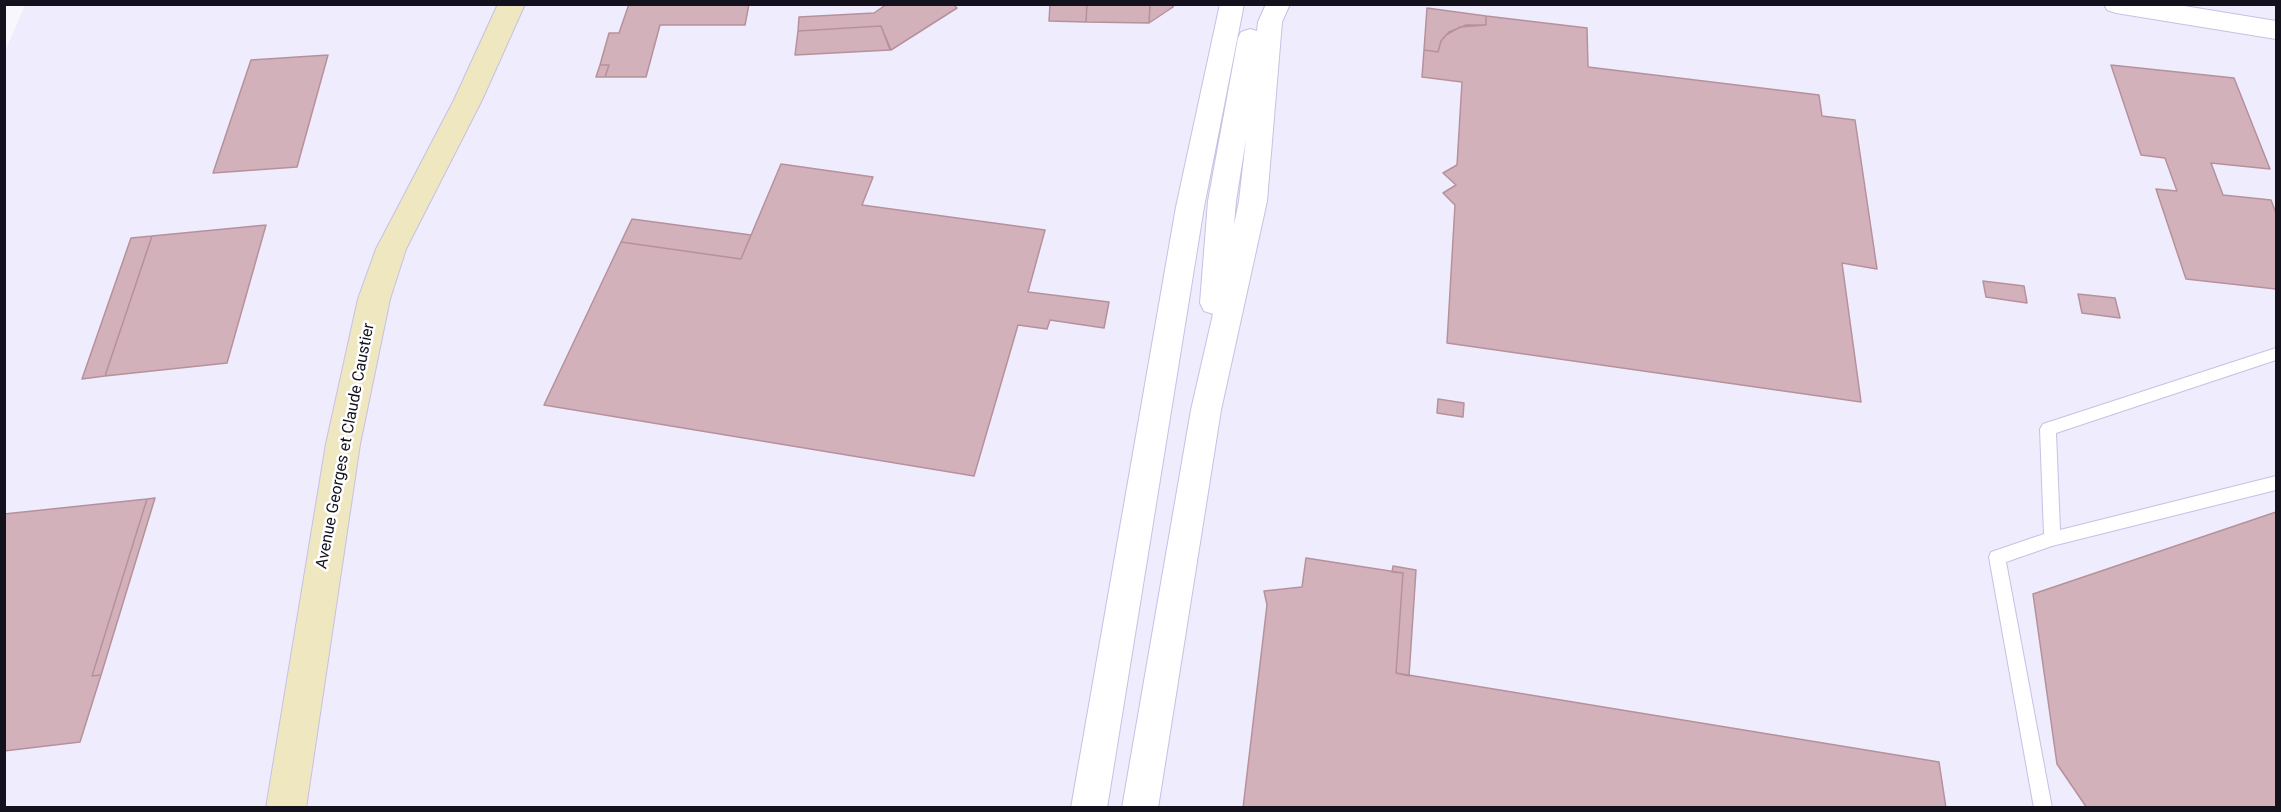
<!DOCTYPE html>
<html>
<head>
<meta charset="utf-8">
<style>
	body { margin:0 }
	#map { position:relative; width:2281px; height:812px; overflow:hidden; background:#f8f7fe; font-family:Roboto,sans-serif }
	canvas { display:block }
	.frame { position:absolute; inset:0; border:6px solid #13111c; pointer-events:none }
</style>
</head>
<body>
<div id="map">
<canvas width="2281" height="812"></canvas>
<div class="frame"></div>
</div>
<script>
const c = document.querySelector('canvas').getContext('2d');
c.lineJoin = 'round';
function fill(path, color) { c.fillStyle = color; c.fill(path, 'evenodd'); }
const poly = rows => new Path2D(rows.map(r => 'M' + r).join(''));
function strokePath(path, color, width, dash) { c.strokeStyle = color; c.lineWidth = width; c.lineCap = dash ? 'butt' : 'round'; c.setLineDash(dash || []); c.stroke(path); }
function write(font, color, halo, rows, align = 'center') {
  c.font = font + ' Roboto,sans-serif'; c.lineWidth = 5; c.setLineDash([]); c.textBaseline = 'middle'; c.strokeStyle = halo; c.fillStyle = color; for (const [text, x, y, turn = 0] of rows) {
    c.save(); c.translate(x, y); c.rotate((+turn || 0) * Math.PI / 180); c.textAlign = isNaN(turn) ? turn : align; if (halo) c.strokeText(text, 0, 0); c.fillText(text, 0, 0); c.restore();
  }
}
fill(poly([
	[25,5,2276,5,2276,807,5,808,4,54]
]), '#efecfd');
const building = poly([
	[629,4,749,4,745,25,660,25,646,77,605,77,609,65,600,65,609,33,619,33,629,4],
	[887,4,953,4,957,8,891,50,881,26,798,31,799,17,874,13,887,4],
	[1050,4,1087,4,1086,22,1049,21,1050,4],
	[1087,4,1150,4,1149,23,1086,22,1087,4],
	[1150,4,1174,4,1173,7,1149,23,1150,4],
	[1427,8,1486,16,1486,25,1460,27,1446,35,1441,41,1438,52,1424,50,1427,8],
	[1486,16,1587,28,1588,67,1819,95,1822,116,1855,120,1877,269,1842,263,1861,402,1447,343,1455,205,1443,193,1456,185,1443,173,1457,165,1462,82,1422,77,1424,50,1438,52,1441,41,1449,32,1466,25,1486,25,1486,16],
	[881,26,890,50,795,55,798,31,881,26],
	[328,55,297,167,213,173,251,60,328,55],
	[600,65,609,65,605,77,596,77,600,65],
	[2111,65,2234,78,2270,169,2211,163,2223,195,2271,200,2276,213,2276,289,2186,279,2156,189,2177,191,2165,158,2141,155,2111,65],
	[781,164,873,177,862,205,1045,230,1028,292,1109,302,1104,328,1050,320,1047,329,1018,325,974,476,544,405,621,242,741,259,781,164],
	[632,219,751,235,741,259,621,242,632,219],
	[266,225,227,363,105,376,152,236,266,225],
	[152,236,105,376,82,379,131,238,152,236],
	[1983,281,2024,286,2027,303,1986,297,1983,281],
	[2078,294,2115,298,2120,318,2082,313,2078,294],
	[1438,399,1464,403,1463,417,1437,413,1438,399],
	[155,498,101,675,92,676,147,499,155,498],
	[147,499,92,676,101,675,80,742,4,751,4,514,147,499],
	[2276,512,2276,808,2087,808,2057,764,2033,594,2276,512],
	[1306,558,1403,573,1396,673,1939,762,1946,808,1243,808,1267,605,1264,591,1302,587,1306,558],
	[1393,566,1416,570,1409,676,1396,673,1403,573,1392,572,1393,566]
]);
fill(building, '#d3b1bb');
strokePath(building, '#b6919b', 1.5);
const lane = poly([
	[2276,348,2276,360,2056,433,2060,530,2276,476,2276,490,2052,546,2006,562,2052,808,2034,808,1989,557,1991,552,2044,534,2040,429,2043,424,2276,348]
]);
const street = poly([
	[1220,4,1244,4,1204,207,1107,808,1071,808,1176,207,1220,4],
	[1266,4,1290,4,1282,22,1267,201,1221,410,1158,808,1122,808,1191,410,1213,314,1204,311,1200,303,1208,201,1238,38,1241,32,1250,29,1257,31,1258,22,1266,4],
	[1246,139,1239,201,1234,225,1236,201,1246,139],
	[2104,4,2172,4,2276,21,2276,39,2116,13,2107,10,2104,4]
]);
const secondary = poly([
	[498,4,525,4,482,100,406,249,390,299,360,444,306,808,266,808,326,444,358,299,376,249,454,100,498,4]
]);
strokePath(lane, '#c7c1e3', 2);
strokePath(street, '#c7c1e3', 2);
strokePath(secondary, '#c7c1e3', 2);
fill(lane, '#fff');
fill(street, '#fff');
fill(secondary, '#efe7bf');
write('16px', '#13111c', '#fff', [
	["Avenue Georges et Claude Caustier",346,446,-79]
]);
</script>
</body>
</html>
